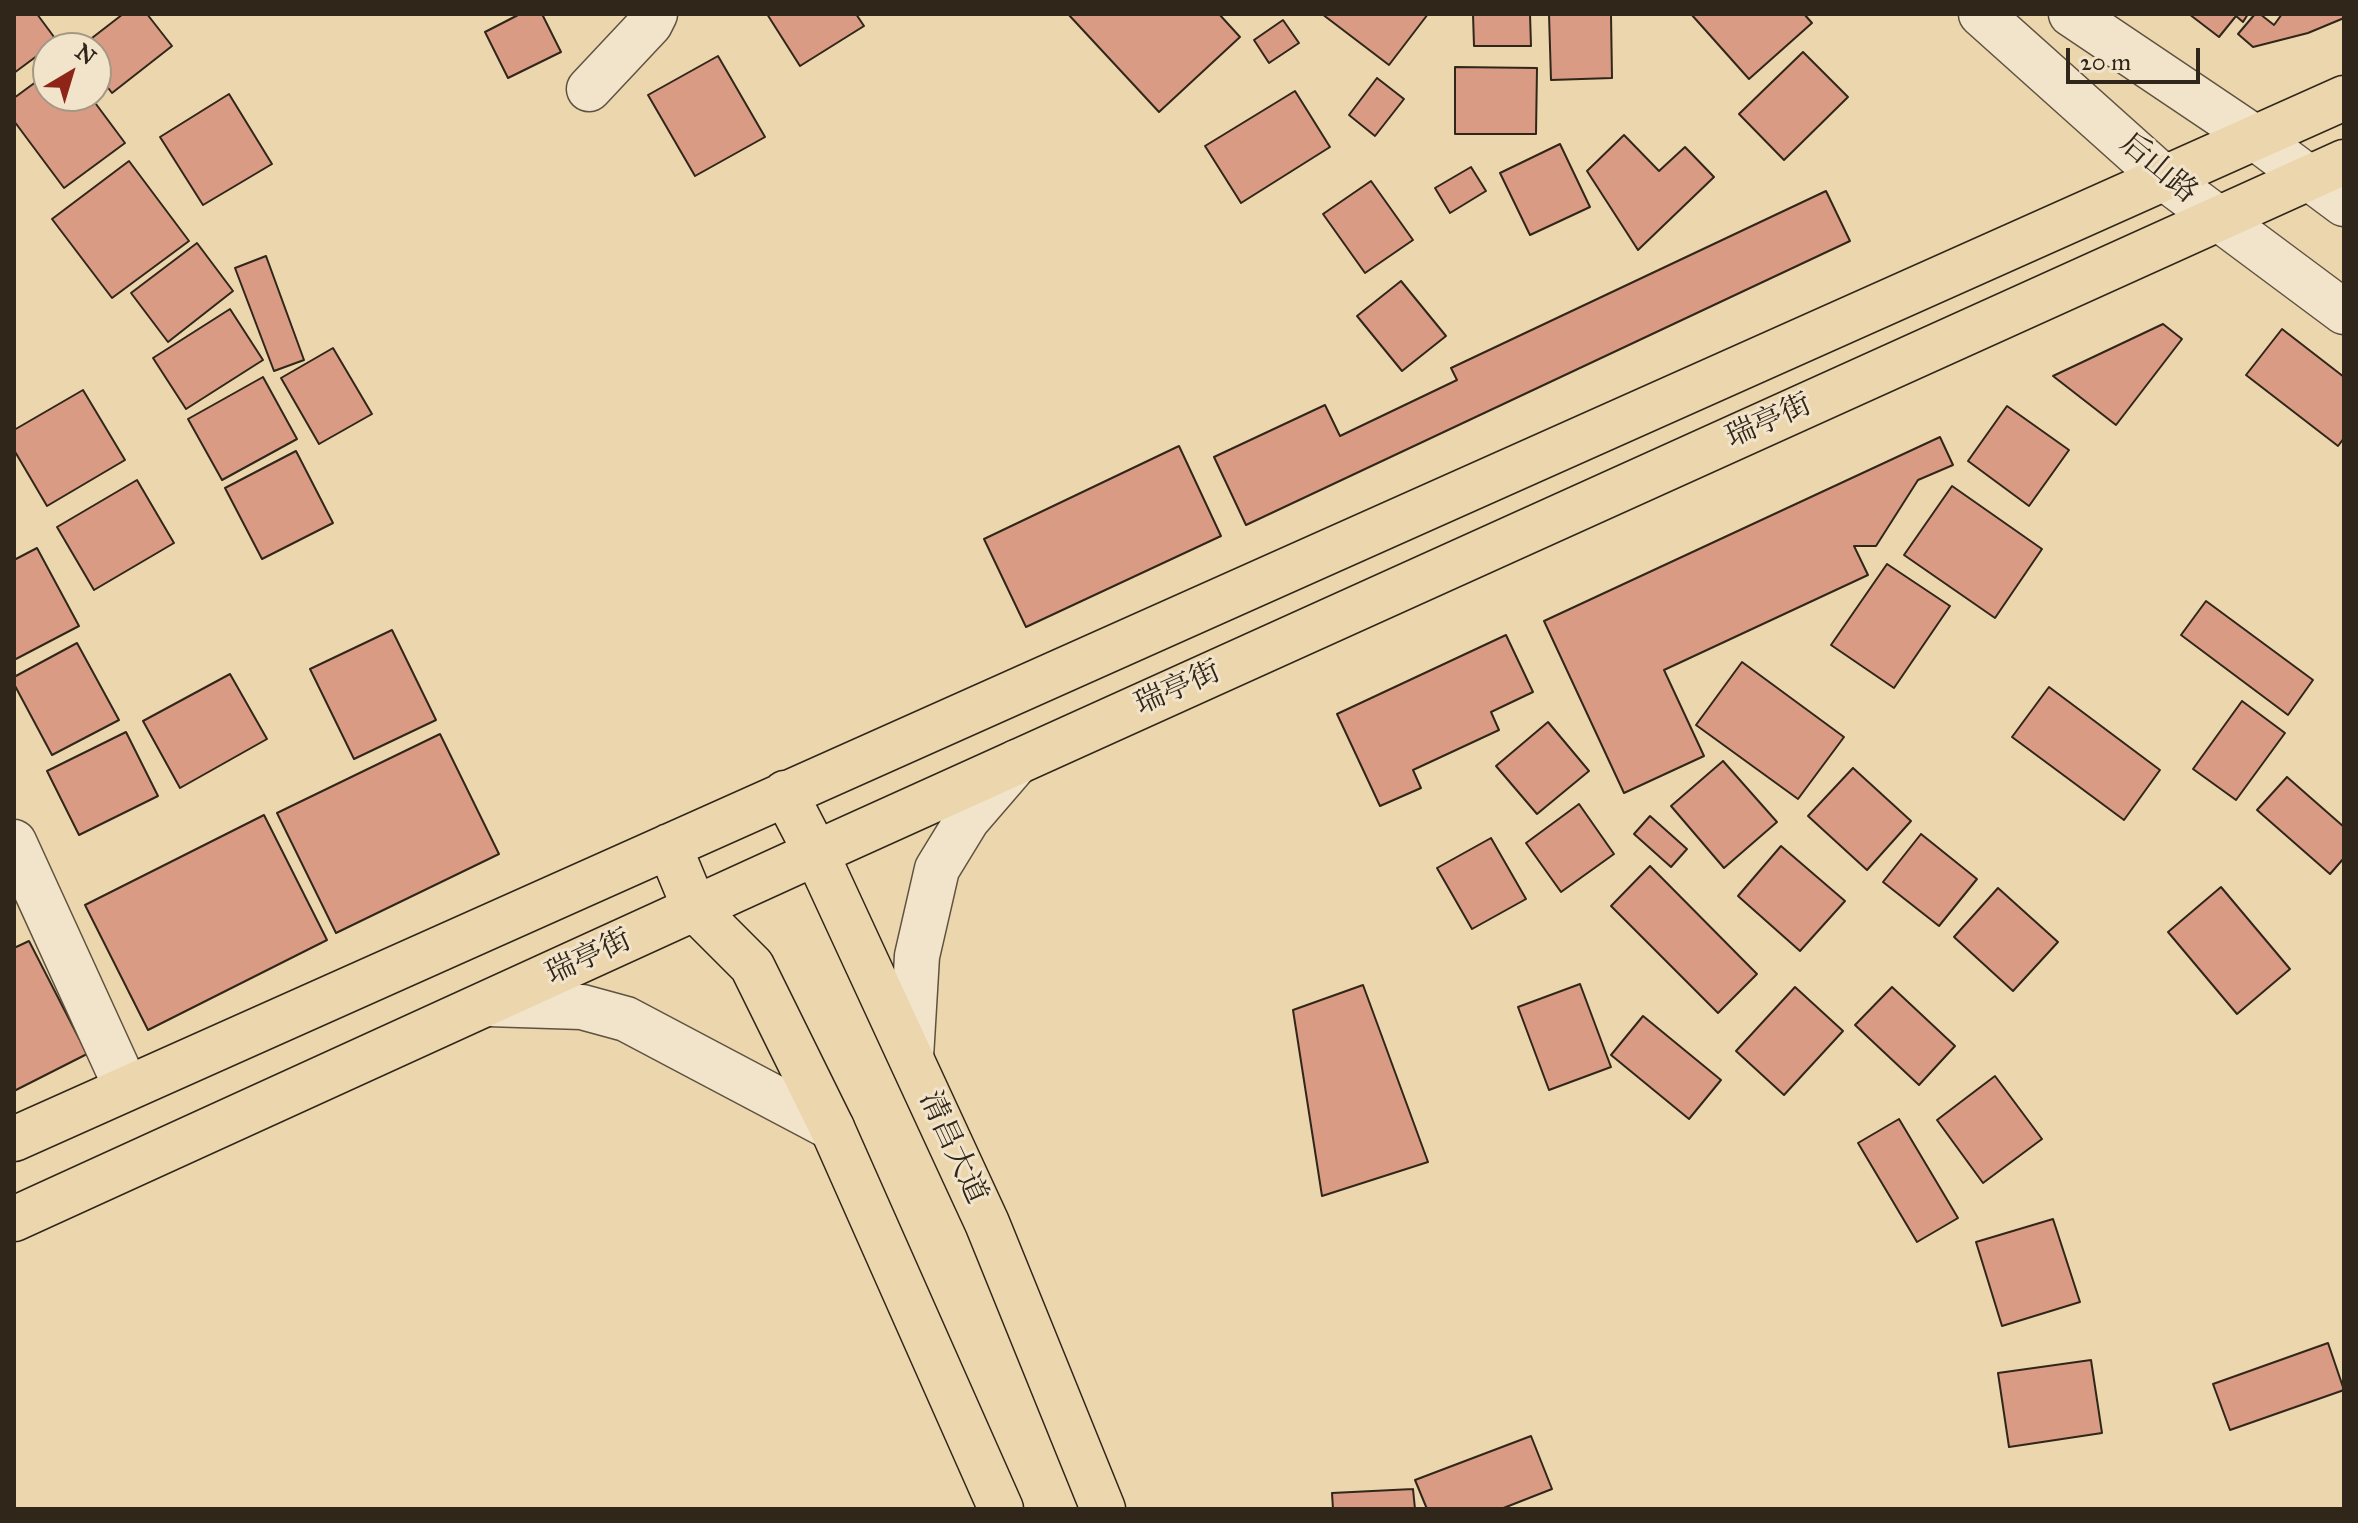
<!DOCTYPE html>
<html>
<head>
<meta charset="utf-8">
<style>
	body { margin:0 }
	#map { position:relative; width:2358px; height:1523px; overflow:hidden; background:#ebd6ad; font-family:"IM FELL Great Primer",serif }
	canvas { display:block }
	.frame { position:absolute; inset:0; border:16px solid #30261a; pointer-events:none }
	.north { position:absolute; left:32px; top:32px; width:80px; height:80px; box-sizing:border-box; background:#f2e4ca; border:2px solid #a49884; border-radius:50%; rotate:38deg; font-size:22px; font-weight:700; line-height:32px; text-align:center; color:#30261a }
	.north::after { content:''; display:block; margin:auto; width:28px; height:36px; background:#8f2418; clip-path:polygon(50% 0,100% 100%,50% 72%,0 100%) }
	.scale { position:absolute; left:2066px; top:48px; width:134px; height:36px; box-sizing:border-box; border:4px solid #30261a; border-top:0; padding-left:10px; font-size:24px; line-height:28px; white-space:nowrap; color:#30261a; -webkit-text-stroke:6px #f2e4ca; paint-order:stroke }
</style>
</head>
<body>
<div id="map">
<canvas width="2358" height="1523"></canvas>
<div class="frame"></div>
<div class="north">N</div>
<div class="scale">20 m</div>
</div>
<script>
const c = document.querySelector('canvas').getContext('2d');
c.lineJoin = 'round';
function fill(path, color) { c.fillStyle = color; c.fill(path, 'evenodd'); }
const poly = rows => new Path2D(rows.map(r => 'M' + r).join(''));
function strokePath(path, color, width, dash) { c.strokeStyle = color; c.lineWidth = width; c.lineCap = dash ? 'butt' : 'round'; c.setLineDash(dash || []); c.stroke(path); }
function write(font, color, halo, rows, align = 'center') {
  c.font = font + ' "IM FELL Great Primer","Noto Serif SC",serif'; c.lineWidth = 6; c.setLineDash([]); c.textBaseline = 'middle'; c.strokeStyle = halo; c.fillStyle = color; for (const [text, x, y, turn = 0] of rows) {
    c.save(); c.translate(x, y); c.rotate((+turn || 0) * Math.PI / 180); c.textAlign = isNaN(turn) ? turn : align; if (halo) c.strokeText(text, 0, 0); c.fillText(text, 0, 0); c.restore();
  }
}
const building = poly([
	[14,14,37,14,57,41,14,73,14,14],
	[123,14,147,14,172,46,112,93,96,72,96,48,79,48,123,14],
	[520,14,542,14,561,52,508,78,485,32,520,14],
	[767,14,856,14,864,26,800,66,767,14],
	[1068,14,1219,14,1240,37,1159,112,1068,14],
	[1322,14,1428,14,1389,65,1322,14],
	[1473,14,1530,14,1531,46,1474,46,1473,14],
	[1549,14,1611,14,1612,78,1551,80,1549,14],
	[1691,14,1804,14,1812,23,1749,79,1691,14],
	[2189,14,2248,14,2243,22,2236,16,2219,37,2189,14],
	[2255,14,2260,14,2274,25,2282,14,2344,14,2344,18,2308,33,2253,47,2238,34,2255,14],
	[1283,20,1299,43,1269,63,1254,40,1283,20],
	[1803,52,1848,97,1784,160,1739,114,1803,52],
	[718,56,765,137,695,176,648,95,718,56],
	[1455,67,1537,68,1536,134,1455,134,1455,67],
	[48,73,48,96,90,96,125,143,64,188,14,121,14,98,48,73],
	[1377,78,1404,99,1375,136,1349,115,1377,78],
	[1295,91,1330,147,1241,203,1205,146,1295,91],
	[229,94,272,164,203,205,160,137,229,94],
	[1624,135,1659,171,1685,147,1714,177,1638,250,1587,171,1624,135],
	[1560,144,1590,207,1530,235,1500,173,1560,144],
	[129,161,189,241,112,298,52,219,129,161],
	[1471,167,1486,191,1450,213,1435,188,1471,167],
	[1371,181,1413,240,1365,273,1323,214,1371,181],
	[1826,191,1850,241,1246,525,1214,457,1325,405,1340,436,1457,380,1451,368,1826,191],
	[197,243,233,291,168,342,131,293,197,243],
	[266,256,304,360,274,371,235,268,266,256],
	[1401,281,1446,336,1402,371,1357,316,1401,281],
	[230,309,263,360,186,409,153,358,230,309],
	[2163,324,2182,339,2116,425,2053,376,2163,324],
	[2282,329,2344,377,2344,438,2338,446,2246,375,2282,329],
	[333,348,372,414,319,444,281,378,333,348],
	[263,377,297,439,222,480,188,419,263,377],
	[83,390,125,460,47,506,14,450,14,430,83,390],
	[2007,406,2069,450,2029,506,1968,461,2007,406],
	[1940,437,1953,465,1918,480,1876,546,1854,546,1868,575,1664,670,1704,756,1624,793,1544,621,1940,437],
	[1179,446,1221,536,1026,627,984,539,1179,446],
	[296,451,333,523,262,559,225,488,296,451],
	[137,480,174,543,94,590,57,527,137,480],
	[1952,486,2042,549,1995,618,1904,555,1952,486],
	[37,548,79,626,14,660,14,560,37,548],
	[1887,564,1950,606,1894,688,1831,645,1887,564],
	[2206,601,2313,680,2288,715,2181,635,2206,601],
	[392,630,436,720,354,759,310,669,392,630],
	[1506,635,1533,692,1491,712,1499,730,1413,770,1421,788,1380,806,1337,714,1506,635],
	[77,643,119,720,52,755,14,684,14,677,77,643],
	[1742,662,1844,737,1798,799,1696,725,1742,662],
	[230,674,267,739,180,788,143,721,230,674],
	[2049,687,2160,770,2124,820,2012,737,2049,687],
	[2242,701,2285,733,2236,800,2193,769,2242,701],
	[1548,722,1589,771,1537,814,1496,766,1548,722],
	[126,732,158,796,79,835,47,771,126,732],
	[440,734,499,854,336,933,277,813,440,734],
	[1723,761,1777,822,1724,868,1671,806,1723,761],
	[1853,768,1911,821,1867,870,1808,816,1853,768],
	[2287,777,2344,827,2344,858,2330,874,2257,810,2287,777],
	[1579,804,1614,854,1561,892,1526,843,1579,804],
	[264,815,327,940,148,1030,85,905,264,815],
	[1650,816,1687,849,1671,867,1634,834,1650,816],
	[1921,834,1977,879,1939,926,1883,882,1921,834],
	[1491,838,1526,899,1472,929,1437,868,1491,838],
	[1781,846,1845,901,1800,951,1738,896,1781,846],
	[1650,866,1757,974,1718,1013,1611,906,1650,866],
	[2221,887,2290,969,2237,1014,2168,932,2221,887],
	[1998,888,2058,942,2013,991,1954,937,1998,888],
	[29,941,87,1054,14,1091,14,948,29,941],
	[1580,984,1611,1067,1549,1090,1518,1007,1580,984],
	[1363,985,1428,1162,1322,1196,1293,1010,1363,985],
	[1795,987,1843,1031,1784,1095,1736,1051,1795,987],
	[1892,987,1955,1046,1919,1085,1855,1025,1892,987],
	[1643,1016,1721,1080,1689,1119,1611,1055,1643,1016],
	[1995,1076,2042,1139,1983,1183,1937,1120,1995,1076],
	[1899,1119,1958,1218,1917,1242,1858,1143,1899,1119],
	[2053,1219,2080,1302,2002,1326,1976,1242,2053,1219],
	[2328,1343,2344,1390,2230,1430,2213,1384,2328,1343],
	[2091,1360,2102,1433,2009,1447,1998,1373,2091,1360],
	[1531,1436,1552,1489,1501,1509,1427,1509,1415,1480,1531,1436],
	[1413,1489,1415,1509,1333,1509,1332,1493,1413,1489]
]);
fill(building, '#da9b84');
strokePath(building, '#30261a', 2);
const minor = poly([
	[1981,14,2164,178,2344,312],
	[2071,14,2254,137,2344,204],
	[589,89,650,24,655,14],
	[14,842,126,1087],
	[488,1004,582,1007,626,1019,832,1128],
	[911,1057,917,956,937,869,967,820,1017,762]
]);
const major = poly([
	[785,793,816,853,987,1223,1103,1509],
	[669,846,695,909,752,966,832,1128,1001,1509],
	[14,1139,2344,98],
	[14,1219,816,853,2344,162]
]);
strokePath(minor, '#5f523f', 47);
strokePath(major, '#30261a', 47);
strokePath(minor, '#f2e4ca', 44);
strokePath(major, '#ebd6ad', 44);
write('30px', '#30261a', '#f2e4ca', [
	["后山路",2158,169,40],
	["瑞亭街",1769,422,-24],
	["瑞亭街",1178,689,-24],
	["瑞亭街",589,958,-25],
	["清昌大道",952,1148,65]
]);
</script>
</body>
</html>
